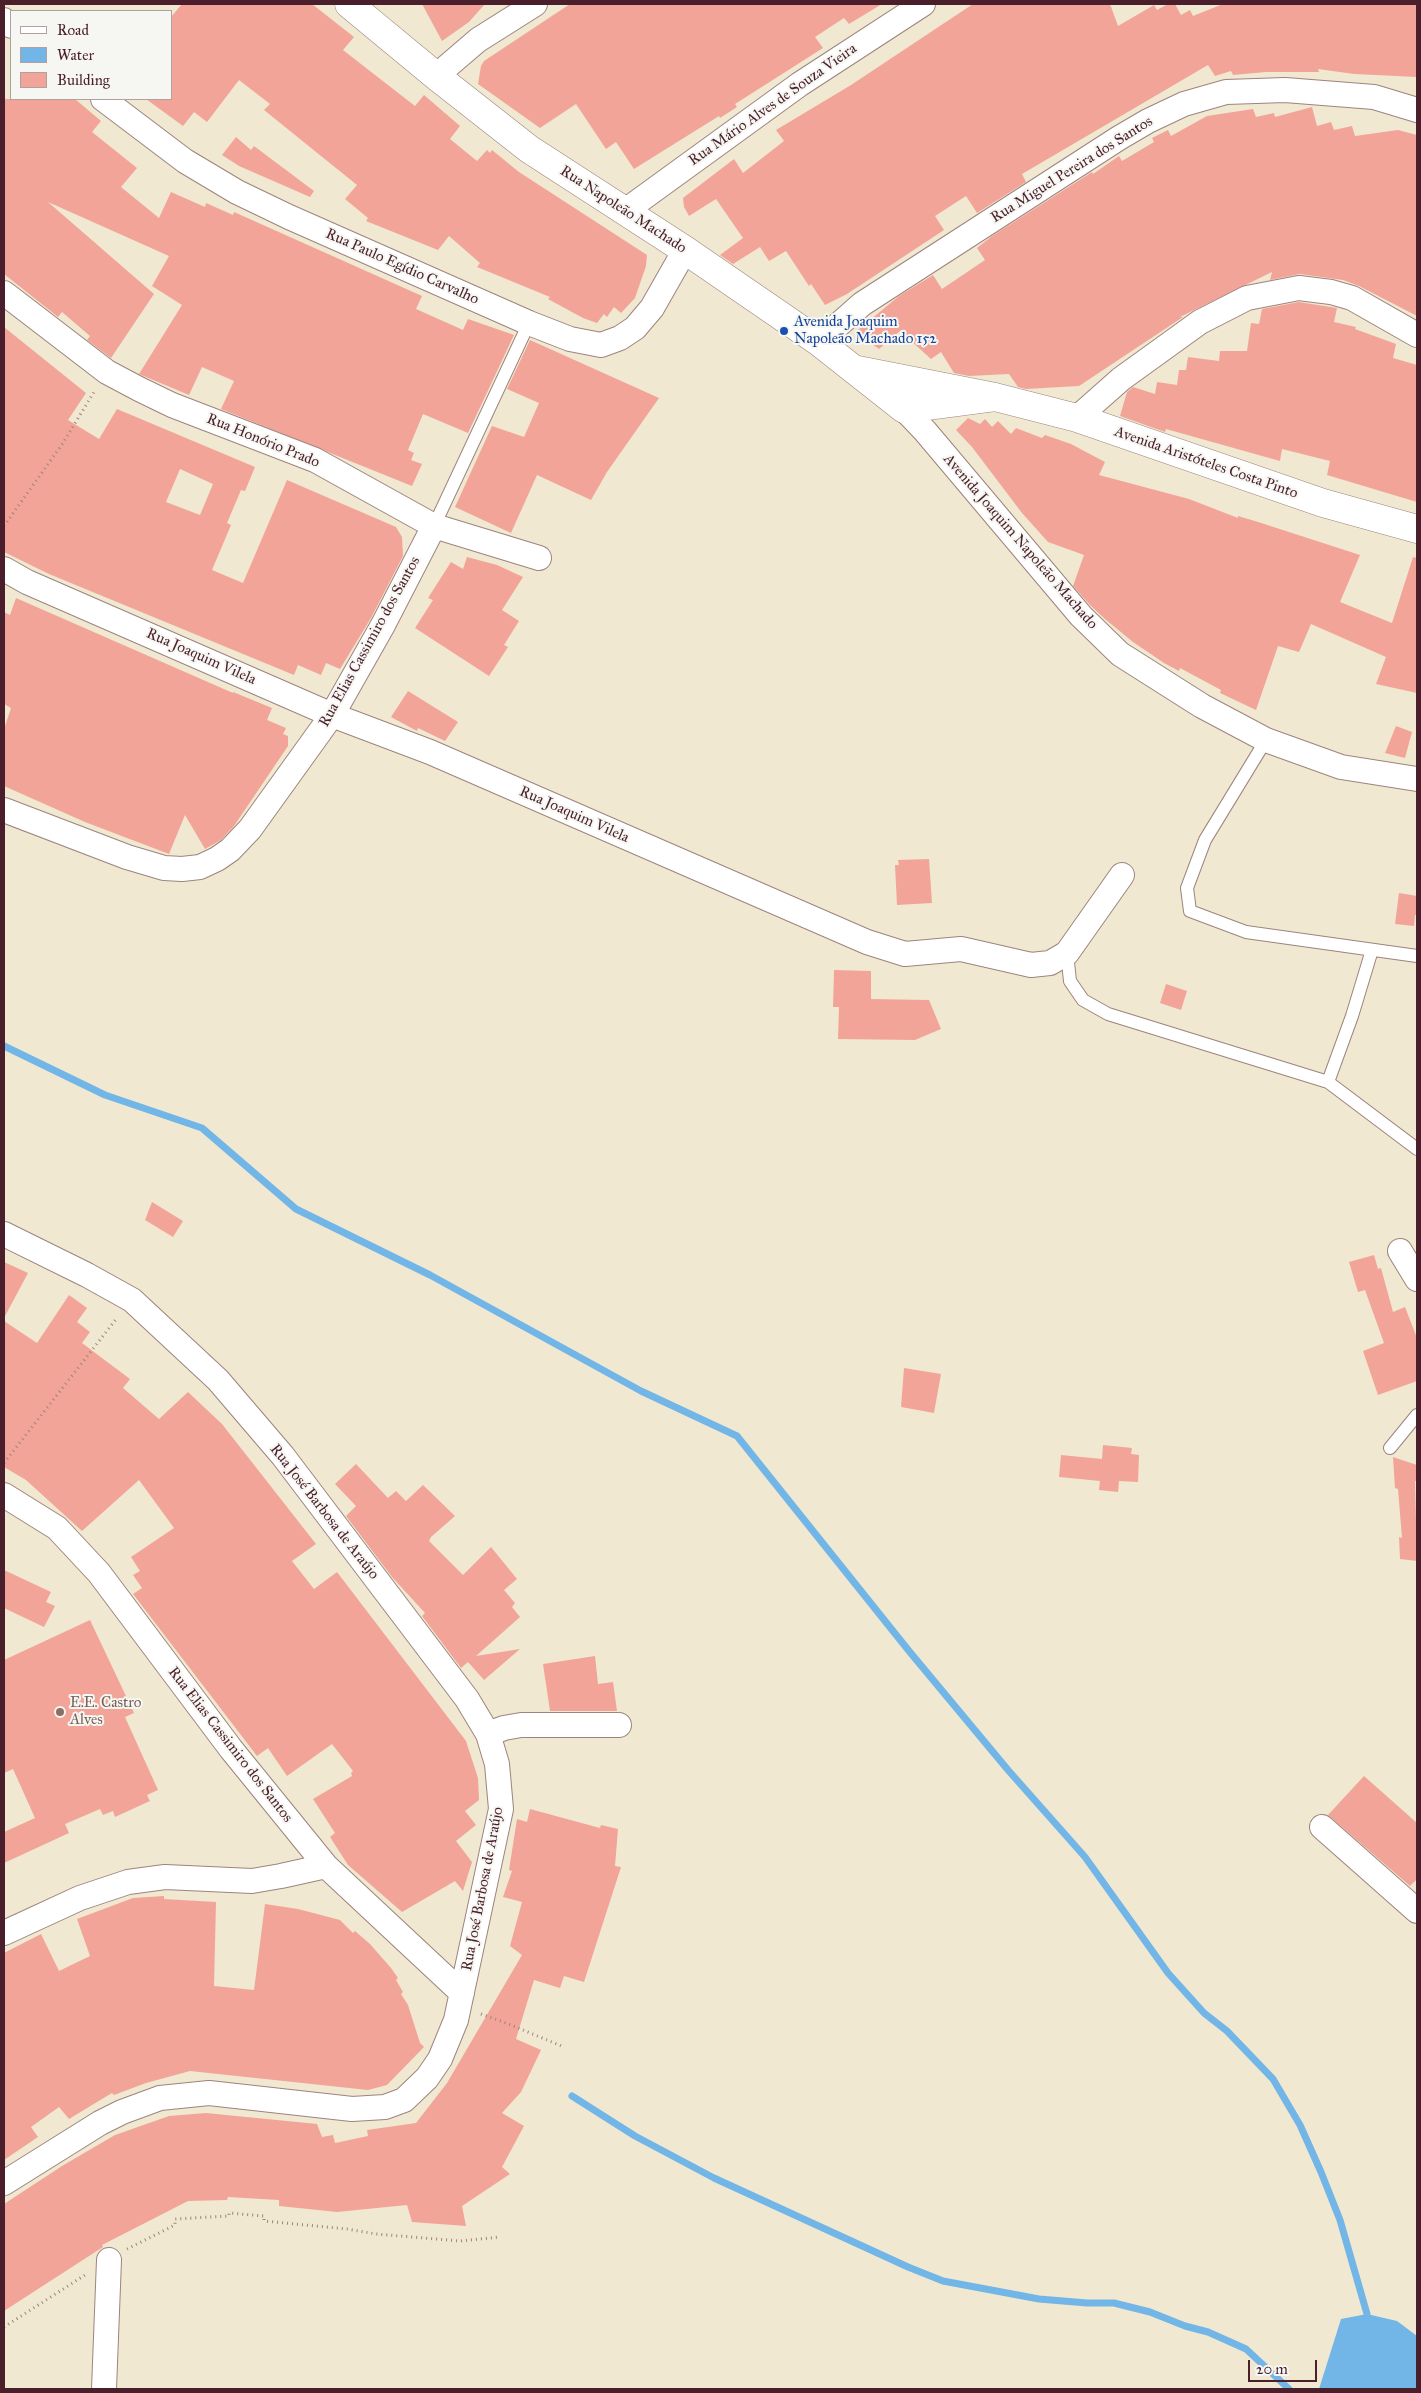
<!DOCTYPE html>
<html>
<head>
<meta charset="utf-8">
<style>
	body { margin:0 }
	#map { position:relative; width:1421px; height:2393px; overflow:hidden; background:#f0e8d1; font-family:"IM FELL Great Primer",serif }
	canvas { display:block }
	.frame { position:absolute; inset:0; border:5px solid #4a1f2b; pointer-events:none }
	.legend { position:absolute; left:10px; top:10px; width:162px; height:90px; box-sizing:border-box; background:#f6f6f2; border:1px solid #b1a0a2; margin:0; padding:6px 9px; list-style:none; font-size:15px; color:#4a1f2b }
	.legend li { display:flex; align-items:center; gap:10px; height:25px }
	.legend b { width:25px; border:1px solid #b1a0a2 }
	.scale { position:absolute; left:1248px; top:2360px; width:69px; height:22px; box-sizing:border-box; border:2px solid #4a1f2b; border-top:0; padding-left:6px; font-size:15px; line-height:18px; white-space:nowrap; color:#4a1f2b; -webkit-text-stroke:4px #f6f6f2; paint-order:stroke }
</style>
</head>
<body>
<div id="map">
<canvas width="1421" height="2393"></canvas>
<div class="frame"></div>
<ul class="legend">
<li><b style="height:6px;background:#fff"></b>Road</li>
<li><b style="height:14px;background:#72b5e7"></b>Water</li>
<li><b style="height:14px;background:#f3a498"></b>Building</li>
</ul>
<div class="scale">20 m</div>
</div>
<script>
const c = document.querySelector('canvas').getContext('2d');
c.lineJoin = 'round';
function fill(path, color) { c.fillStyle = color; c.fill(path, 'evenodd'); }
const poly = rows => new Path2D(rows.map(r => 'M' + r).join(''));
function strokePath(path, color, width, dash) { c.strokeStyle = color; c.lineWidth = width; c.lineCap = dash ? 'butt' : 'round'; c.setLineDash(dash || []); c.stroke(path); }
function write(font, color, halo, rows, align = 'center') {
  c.font = font + ' "IM FELL Great Primer",serif'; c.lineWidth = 4; c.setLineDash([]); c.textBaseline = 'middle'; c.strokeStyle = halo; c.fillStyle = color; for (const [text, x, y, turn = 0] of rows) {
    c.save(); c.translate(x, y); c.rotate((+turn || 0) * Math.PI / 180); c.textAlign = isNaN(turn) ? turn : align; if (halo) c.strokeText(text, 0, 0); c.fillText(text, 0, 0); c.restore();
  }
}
fill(poly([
	[1367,2314,1397,2321,1417,2336,1417,2389,1319,2389,1341,2319]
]), '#72b5e7');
strokePath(poly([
	[4,1046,105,1095,202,1128,296,1209,430,1275,641,1391,737,1436,909,1651,1008,1770,1085,1857,1168,1973,1204,2013,1227,2031,1273,2079,1300,2125,1321,2172,1340,2220,1367,2314],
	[572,2096,635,2136,714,2178,908,2267,943,2281,1039,2299,1087,2303,1114,2303,1150,2312,1185,2326,1208,2332,1246,2349,1289,2389]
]), '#72b5e7', 7);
fill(poly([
	[182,4,312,4,354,37,343,50,415,106,424,95,460,126,450,139,477,161,487,150,490,153,492,150,519,172,647,255,646,266,635,298,621,313,614,307,607,317,604,314,597,323,583,318,548,299,550,297,477,267,480,263,449,236,438,250,366,221,368,218,345,199,357,185,264,110,270,104,239,80,207,122,194,112,183,126,146,99,171,99,171,17],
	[422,4,485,4,469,22,442,41],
	[570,4,882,4,849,24,844,18,815,37,823,48,735,104,737,107,720,118,719,116,634,169,616,142,606,149,576,104,540,128,478,84,481,66,484,61],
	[973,4,1110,4,1118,26,1154,5,1157,10,1168,4,1175,4,1181,15,1190,10,1193,16,1223,4,1417,4,1417,77,1354,74,1318,69,1319,72,1266,72,1233,75,1231,71,1215,76,1208,65,1022,174,1026,182,977,213,966,196,935,216,944,230,847,294,825,305,811,284,809,286,786,251,769,261,760,247,733,264,720,255,743,238,716,199,689,216,684,207,683,198,734,159,743,173,784,141,776,130,851,85],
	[4,99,75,99,101,121,92,132,137,168,121,187,159,218,171,192,205,207,206,203,233,215,234,212,422,296,416,309,463,330,468,319,514,335,468,433,423,414,408,450,414,453,411,460,422,464,412,486,221,409,234,381,202,367,189,395,139,374,182,305,152,286,169,256,48,202,154,294,111,358,87,340,90,336,62,312,58,317,4,274],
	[1312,107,1317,126,1331,122,1334,130,1352,126,1355,136,1398,130,1417,135,1417,316,1359,286,1343,280,1300,274,1270,280,1272,272,1180,317,1183,317,1079,386,1026,389,1018,387,1009,374,969,376,954,373,941,352,931,359,900,331,879,349,868,341,858,330,899,296,933,275,942,289,985,260,977,248,992,236,1092,172,1093,174,1119,156,1122,161,1154,142,1152,138,1168,130,1171,136,1207,116,1253,109,1256,117,1274,113,1275,117],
	[236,137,251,150,254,146,314,191,310,197,239,166,222,155],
	[1299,302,1337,308,1334,322,1356,327,1355,329,1396,344,1393,358,1417,365,1417,502,1327,475,1330,461,1282,449,1280,461,1166,429,1165,432,1120,416,1127,392,1133,387,1155,394,1157,382,1177,385,1179,370,1186,370,1188,357,1219,361,1220,351,1247,351,1251,323,1259,324,1262,309],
	[4,327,86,393,68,420,99,439,117,409,255,467,245,491,241,490,227,523,231,525,212,570,243,583,287,480,396,527,402,537,403,556,371,618,340,669,326,663,321,675,298,665,294,675,49,574,4,552],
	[180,469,213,484,200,515,166,502],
	[530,340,659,398,607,472,591,500,537,475,511,533,455,507,492,426,524,437,539,403,507,389],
	[968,418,980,424,985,419,992,427,998,421,1011,434,1016,428,1042,438,1045,435,1071,444,1105,462,1099,475,1189,499,1238,518,1238,516,1255,521,1360,555,1340,602,1392,623,1413,557,1417,558,1417,693,1376,684,1386,657,1311,624,1299,652,1278,646,1256,710,1220,693,1221,690,1180,668,1179,671,1164,663,1133,642,1105,619,1090,605,1073,586,1084,555,1048,542,1022,513,972,447,956,430],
	[467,557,497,565,523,577,502,610,519,621,504,645,508,647,489,676,415,628,433,600,428,598,451,562,463,569],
	[16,598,233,693,233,692,272,708,267,720,286,728,283,734,288,736,288,746,234,826,221,840,205,849,185,815,169,854,85,822,4,786,4,729,11,708,4,704,4,612,10,615],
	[408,691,458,722,445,741,418,728,417,731,391,717],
	[1396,726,1412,732,1405,758,1385,753],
	[929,859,932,903,897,905,895,865,899,865,898,860],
	[1399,893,1417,896,1417,915,1415,915,1414,926,1395,924],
	[834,970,871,971,871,999,929,1000,941,1029,915,1040,838,1039,839,1007,833,1007],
	[1166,984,1187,991,1181,1010,1160,1003],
	[152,1202,183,1221,173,1237,145,1220],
	[1374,1255,1378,1269,1381,1268,1393,1312,1405,1307,1417,1338,1417,1381,1378,1395,1363,1351,1384,1343,1365,1290,1358,1292,1349,1262],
	[4,1262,28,1273,4,1318],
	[69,1295,87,1308,77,1322,90,1332,82,1343,130,1379,123,1388,159,1419,188,1392,222,1424,316,1544,292,1561,314,1589,337,1572,466,1741,478,1778,479,1800,465,1811,476,1825,456,1841,472,1862,463,1891,455,1881,402,1912,348,1865,330,1837,335,1833,313,1799,352,1776,351,1773,353,1771,332,1744,287,1776,268,1748,257,1756,133,1594,142,1588,133,1575,140,1571,131,1557,174,1528,139,1480,82,1531,26,1480,4,1467,4,1321,37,1343],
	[904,1368,941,1374,934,1413,901,1407],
	[1103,1445,1132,1448,1131,1454,1139,1455,1138,1482,1119,1481,1118,1492,1099,1490,1100,1481,1059,1477,1061,1455,1102,1459],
	[1393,1457,1417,1465,1417,1481,1415,1481,1417,1561,1400,1559,1399,1537,1402,1538,1398,1489,1395,1488],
	[356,1464,388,1498,396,1491,406,1501,423,1485,455,1516,431,1537,429,1541,463,1575,491,1547,517,1579,504,1590,515,1603,512,1607,520,1617,476,1656,520,1649,484,1680,468,1662,461,1668,422,1616,425,1613,392,1577,346,1516,356,1506,335,1484],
	[4,1570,51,1592,46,1602,55,1606,44,1627,4,1608],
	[90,1620,134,1713,125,1717,158,1790,147,1795,150,1801,115,1817,113,1811,103,1815,100,1809,65,1824,69,1833,4,1863,4,1832,35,1818,13,1769,4,1773,4,1660],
	[595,1656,598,1684,613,1682,617,1711,550,1711,543,1664],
	[1364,1776,1417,1823,1417,1879,1410,1886,1328,1815],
	[530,1809,600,1828,601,1825,618,1829,615,1866,621,1867,584,1982,564,1976,560,1988,534,1980,516,2039,541,2050,521,2092,502,2113,524,2126,502,2167,510,2174,462,2206,466,2226,412,2222,407,2205,337,2212,279,2206,279,2200,228,2197,227,2200,188,2201,102,2245,103,2247,4,2311,4,2204,62,2166,115,2135,169,2116,206,2113,317,2124,322,2137,333,2135,335,2143,368,2136,367,2130,416,2123,447,2083,522,1955,510,1946,522,1902,503,1897,512,1871,509,1870,517,1819,527,1822],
	[164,1896,164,1899,216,1902,214,1986,254,1990,265,1904,298,1909,340,1920,353,1933,355,1931,370,1944,391,1968,398,1978,396,1980,403,1992,401,1994,408,2005,420,2043,424,2047,387,2085,368,2090,190,2071,146,2083,114,2095,112,2093,69,2119,59,2107,31,2127,38,2137,4,2160,4,1953,41,1934,59,1971,90,1956,77,1919,133,1898]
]), '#f3a498');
const service = poly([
	[434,526,529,323],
	[1266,740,1205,840,1187,888,1190,911,1246,932,1417,956],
	[1372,950,1352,1016,1328,1082,1417,1149],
	[1067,953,1070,981,1083,1000,1108,1014,1328,1082],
	[1390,1448,1417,1415]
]);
const minor = poly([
	[4,20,11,26],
	[436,76,478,40,535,4],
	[103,99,185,161,237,192,289,217,529,323,570,339,601,345,620,338,635,328,652,308,685,250],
	[625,211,800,84,923,4],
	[4,293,107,372,139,389,172,405,315,460,434,526,539,558],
	[819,342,862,304,1119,138,1148,121,1184,104,1226,92,1285,90,1374,97,1417,110],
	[904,409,925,431,1081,616,1120,654,1202,706,1266,740,1341,767,1417,779],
	[1077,418,1121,379,1200,322,1247,298,1299,288,1331,292,1352,298,1417,335],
	[4,569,27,582,332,715,430,752,867,942,905,954,961,949,1031,965,1050,963,1067,953,1122,875],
	[4,810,127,857,164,868,182,869,200,867,217,859,230,850,250,829,332,715,383,625,434,526],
	[4,1234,87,1275,132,1300,218,1380,283,1456,467,1699,488,1734,497,1764,501,1809,456,2020,440,2059,427,2078,404,2100,385,2107,352,2109,209,2093,160,2098,122,2112,100,2123,4,2183],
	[1400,1251,1417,1279],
	[4,1495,57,1528,99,1573,231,1749,326,1866,462,1993],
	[488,1734,504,1728,521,1725,619,1725],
	[1322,1827,1417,1911],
	[4,1933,80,1898,128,1882,165,1877,252,1881,281,1876,326,1866],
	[104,2389,109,2260]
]);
const secondary = poly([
	[349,4,436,76,529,149,685,250,819,342,904,409,995,397],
	[858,370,995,397,1077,418,1323,503,1417,529]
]);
strokePath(service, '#9d847e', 14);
strokePath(minor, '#9d847e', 26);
strokePath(secondary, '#9d847e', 29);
strokePath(poly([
	[4,526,63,443,94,392],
	[4,1463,117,1318],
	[481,2014,506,2023,564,2047],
	[127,2249,175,2225,175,2219,229,2216,229,2213,264,2216,264,2221,347,2229,376,2234,460,2241,500,2237],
	[4,2327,85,2275]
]), '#9d847e', 3, [1, 4]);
strokePath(service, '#fff', 12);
strokePath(minor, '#fff', 24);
strokePath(secondary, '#fff', 28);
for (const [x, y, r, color] of [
	[784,331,5,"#1a4fb4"],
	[60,1712,5,"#8d6e63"]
]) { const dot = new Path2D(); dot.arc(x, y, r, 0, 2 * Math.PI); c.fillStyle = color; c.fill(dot); strokePath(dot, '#f6f6f2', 2); }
write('15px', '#4a1f2b', '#f6f6f2', [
	["Rua Mário Alves de Souza Vieira",773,105,-35],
	["Rua Miguel Pereira dos Santos",1072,170,-32],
	["Rua Napoleão Machado",623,210,33],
	["Rua Paulo Egídio Carvalho",402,267,24],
	["Rua Honório Prado",263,441,22],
	["Avenida Aristóteles Costa Pinto",1206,463,19],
	["Avenida Joaquim Napoleão Machado",1020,542,49],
	["Rua Elias Cassimiro dos Santos",370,642,-61],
	["Rua Joaquim Vilela",201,657,24],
	["Rua Joaquim Vilela",574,815,24],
	["Rua José Barbosa de Araújo",324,1512,52],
	["Rua Elias Cassimiro dos Santos",230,1745,52],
	["Rua José Barbosa de Araújo",483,1889,-79]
]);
write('15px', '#164399', '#f6f6f2', [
	["Avenida Joaquim",794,322],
	["Napoleão Machado 152",794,339]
], 'left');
write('15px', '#785e54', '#f6f6f2', [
	["E.E. Castro",70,1703],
	["Alves",70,1720]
], 'left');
</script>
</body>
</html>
